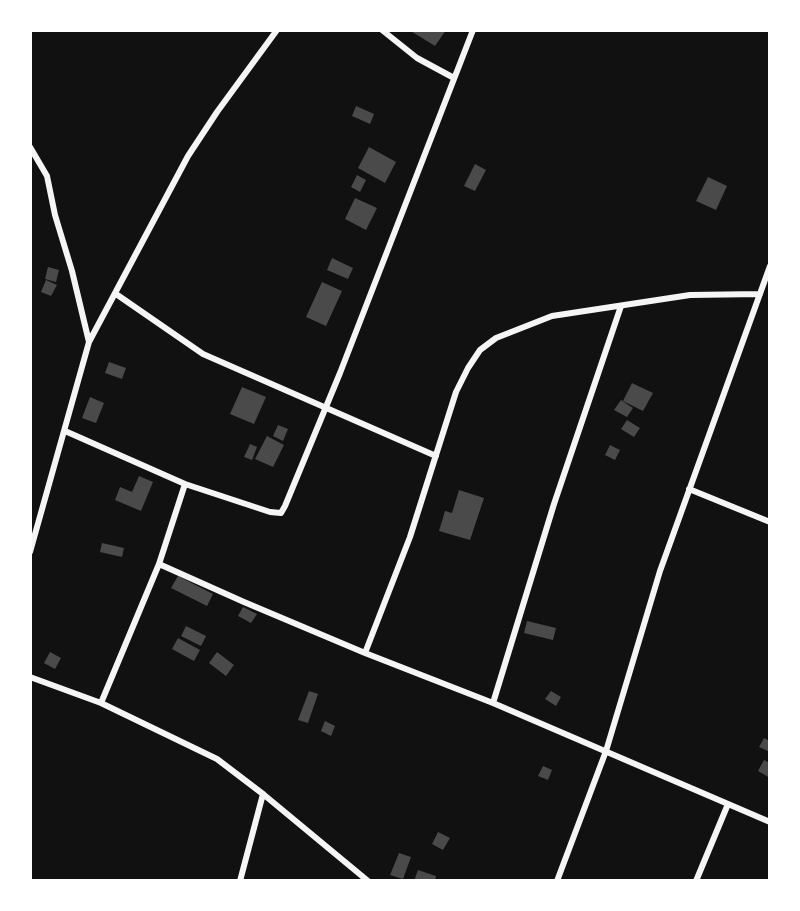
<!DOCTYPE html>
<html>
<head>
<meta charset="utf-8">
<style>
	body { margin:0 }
	#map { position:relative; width:800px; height:911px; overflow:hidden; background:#111; font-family:Commissioner,sans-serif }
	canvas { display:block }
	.frame { position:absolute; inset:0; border:32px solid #fff; pointer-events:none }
</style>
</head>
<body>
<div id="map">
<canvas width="800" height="911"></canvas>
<div class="frame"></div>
</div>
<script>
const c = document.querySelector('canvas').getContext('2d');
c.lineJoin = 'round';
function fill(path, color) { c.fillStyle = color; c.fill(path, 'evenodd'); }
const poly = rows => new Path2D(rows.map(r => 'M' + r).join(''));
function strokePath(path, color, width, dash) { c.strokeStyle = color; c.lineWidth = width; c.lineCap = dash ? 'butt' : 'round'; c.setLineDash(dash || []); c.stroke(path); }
fill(poly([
	[409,30,446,30,435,46],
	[356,106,374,114,370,124,352,116],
	[369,147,396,162,385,183,358,168],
	[475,164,486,170,475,191,464,186],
	[357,175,366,180,360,192,351,187],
	[708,177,727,186,716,210,696,201],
	[355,198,377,208,366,230,345,219],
	[332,258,353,268,348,279,327,270],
	[48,267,59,270,56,282,45,279],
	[46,280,57,285,51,296,41,292],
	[322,282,342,291,326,326,306,317],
	[109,362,126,368,122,379,105,373],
	[632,383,653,393,643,411,623,401],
	[242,387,266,397,254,424,230,414],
	[90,397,104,403,96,423,82,418],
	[621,400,633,408,627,417,614,410],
	[627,420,640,428,634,437,621,429],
	[278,425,288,429,283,441,273,436],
	[267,436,284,445,273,467,255,459],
	[250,444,257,447,252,460,244,457],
	[610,445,620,450,615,460,605,455],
	[139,476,153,482,141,511,115,500,120,487,132,492],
	[459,490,484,498,470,540,439,531,445,511,452,513],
	[102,543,124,548,122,557,100,552],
	[178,576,213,594,207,606,171,588],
	[243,607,257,614,251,623,238,616],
	[527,621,556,628,553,640,524,633],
	[186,626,206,636,201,646,181,636],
	[178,638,200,650,194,661,172,649],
	[50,652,61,658,55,669,44,663],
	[217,652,234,665,226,676,209,663],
	[309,691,318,694,308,723,298,720],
	[551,691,561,697,556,706,545,699],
	[325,721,335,726,331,736,321,731],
	[764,738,770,741,770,752,759,747],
	[764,760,770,763,770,778,758,771],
	[543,766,552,770,548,780,538,776],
	[438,832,450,838,443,850,432,844],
	[399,853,411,857,403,879,390,875],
	[418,870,436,876,435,881,414,881]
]), '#4a4a4a');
strokePath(poly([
	[382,30,417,58,454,78],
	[30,147,47,176,55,215,72,271,89,342],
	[116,294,203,354,436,456],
	[65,431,185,484,270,512,281,513,285,506,340,373,473,30],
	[689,489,770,522],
	[30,552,89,342,188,156,217,112,277,30],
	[159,564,244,602,365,653,493,703,770,822],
	[365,653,410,537,456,392,468,368,480,350,496,338,552,316,690,295,760,294],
	[30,677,101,703,217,759,263,794,368,881],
	[101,703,159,564,185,484],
	[493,703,554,504,621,306],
	[240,881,263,794],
	[557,881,606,751,660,571,770,266],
	[696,881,728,804]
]), '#f5f5f5', 6);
</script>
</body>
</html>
